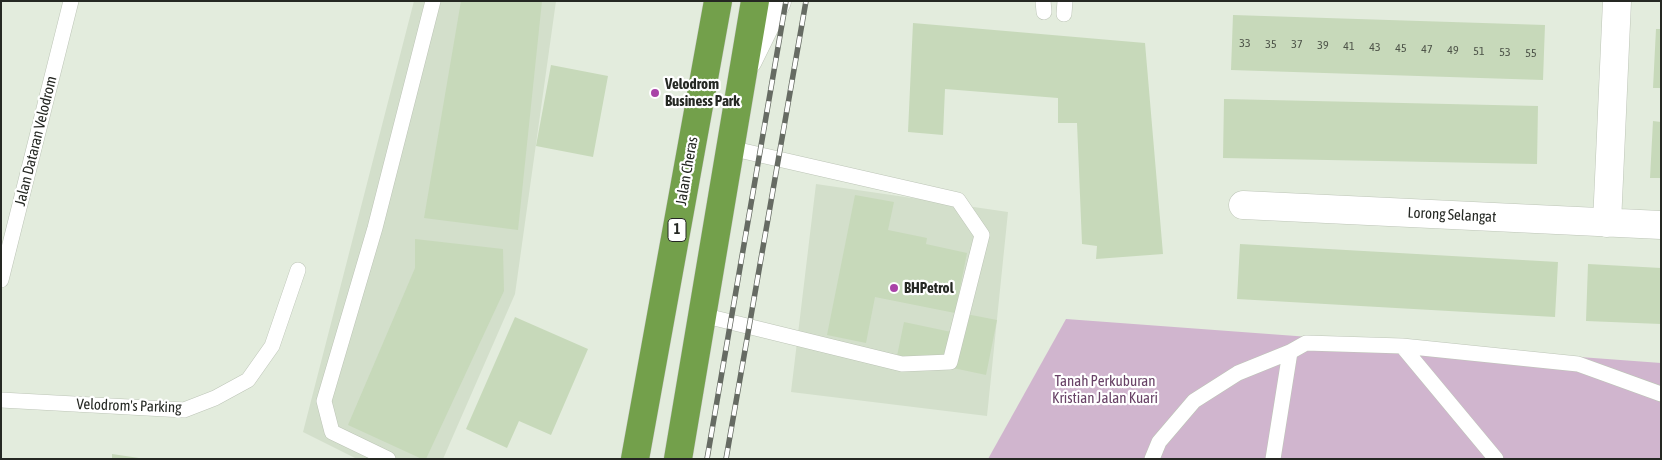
<!DOCTYPE html>
<html>
<head>
<meta charset="utf-8">
<style>
	body { margin:0 }
	#map { position:relative; width:1662px; height:460px; overflow:hidden; background:#e3ecdd; font-family:"Asap Condensed",sans-serif }
	canvas { display:block }
	.frame { position:absolute; inset:0; border:2px solid #252823; pointer-events:none }
</style>
</head>
<body>
<div id="map">
<canvas width="1662" height="460"></canvas>
<div class="frame"></div>
</div>
<script>
const c = document.querySelector('canvas').getContext('2d');
c.lineJoin = 'round';
function fill(path, color) { c.fillStyle = color; c.fill(path, 'evenodd'); }
const poly = rows => new Path2D(rows.map(r => 'M' + r).join(''));
function strokePath(path, color, width, dash) { c.strokeStyle = color; c.lineWidth = width; c.lineCap = dash ? 'butt' : 'round'; c.setLineDash(dash || []); c.stroke(path); }
function write(font, color, halo, rows, align = 'center') {
  c.font = font + ' "Asap Condensed",sans-serif'; c.lineWidth = 4.5; c.setLineDash([]); c.textBaseline = 'middle'; c.strokeStyle = halo; c.fillStyle = color; for (const [text, x, y, turn = 0] of rows) {
    c.save(); c.translate(x, y); c.rotate((+turn || 0) * Math.PI / 180); c.textAlign = isNaN(turn) ? turn : align; if (halo) c.strokeText(text, 0, 0); c.fillText(text, 0, 0); c.restore();
  }
}
fill(poly([
	[414,1,556,1,515,294,443,459,357,459,303,432],
	[816,184,1008,212,987,416,791,392]
]), '#d3dfcb');
fill(poly([
	[1066,319,1661,363,1661,459,988,459]
]), '#d0b5ce');
fill(poly([
	[461,1,542,1,518,230,424,218],
	[1233,15,1545,25,1543,80,1231,70],
	[913,23,1145,43,1163,254,1096,259,1097,246,1082,244,1077,123,1058,123,1058,98,945,89,943,135,908,132],
	[1656,29,1661,29,1661,88,1653,88],
	[551,65,608,76,593,157,536,146],
	[1224,99,1538,106,1537,164,1223,158],
	[1653,121,1661,122,1661,178,1650,178],
	[855,195,894,202,888,230,927,238,926,244,967,253,955,313,875,297,866,343,827,335],
	[415,239,503,249,504,291,426,459,422,459,348,425,415,268],
	[1240,244,1558,262,1555,317,1237,299],
	[1588,264,1661,268,1661,324,1586,321],
	[961,313,997,320,986,375,897,356,904,322,956,333],
	[515,317,588,349,551,435,519,421,507,448,466,429],
	[112,454,139,458,139,459,112,459]
]), '#c7d9ba');
const lane = poly([
	[1043,1,1044,12],
	[1064,14,1065,1],
	[1,280,71,1],
	[702,315,902,364,950,362,982,235,958,200,730,148],
	[1402,346,1496,459],
	[1,400,184,410,215,398,248,380,272,346,298,270],
	[388,459,332,432,324,401,375,228,433,1],
	[1152,459,1159,442,1194,401,1238,373,1290,352,1306,343,1402,346,1578,364,1661,394],
	[1273,459,1290,352]
]);
const street = poly([
	[748,60,777,1],
	[1243,205,1661,225],
	[1607,223,1617,1]
]);
const highway = poly([
	[635,459,718,1],
	[678,459,755,1]
]);
strokePath(lane, '#bdc5b7', 16);
strokePath(street, '#bdc5b7', 29);
strokePath(highway, '#cbcbca', 29);
strokePath(lane, '#fff', 15);
strokePath(street, '#fff', 28);
strokePath(highway, '#73a04b', 28);
const rail = poly([
	[707,459,786,1],
	[726,459,806,1]
]);
strokePath(rail, '#666b63', 5.5);
strokePath(rail, '#fff', 4, [11]);
for (const [x, y, r, color] of [
	[655,93,5,"#a943a7"],
	[894,288,5,"#a943a7"]
]) { const dot = new Path2D(); dot.arc(x, y, r, 0, 2 * Math.PI); c.fillStyle = color; c.fill(dot); strokePath(dot, '#fff', 2); }
write('12px', '#4e5449', null, [
	["33",1245,43],
	["35",1271,44],
	["37",1297,44],
	["39",1323,45],
	["41",1349,46],
	["43",1375,47],
	["45",1401,48],
	["47",1427,49],
	["49",1453,50],
	["51",1479,51],
	["53",1505,52],
	["55",1531,53]
]);
for (const [x, y, w] of [
	[677,230,18]
]) { const box = new Path2D(); box.roundRect(x - w / 2, y - 11.5, w, 23, 4); c.fillStyle = '#fff'; c.fill(box); strokePath(box, '#252823', 1); }
write('bold 14px', '#252823', null, [
	["1",677,230]
]);
write('bold 15px', '#252823', '#fff', [
	["Velodrom",665,84],
	["Business Park",665,101],
	["BHPetrol",904,288]
], 'left');
write('15px', '#252823', '#fff', [
	["Jalan Dataran Velodrom",36,141,-76],
	["Jalan Cheras",687,171,-80],
	["Lorong Selangat",1452,215,3],
	["Velodrom's Parking",129,406,2]
]);
write('15px', '#684266', '#fff', [
	["Tanah Perkuburan",1105,381],
	["Kristian Jalan Kuari",1105,398]
]);
</script>
</body>
</html>
